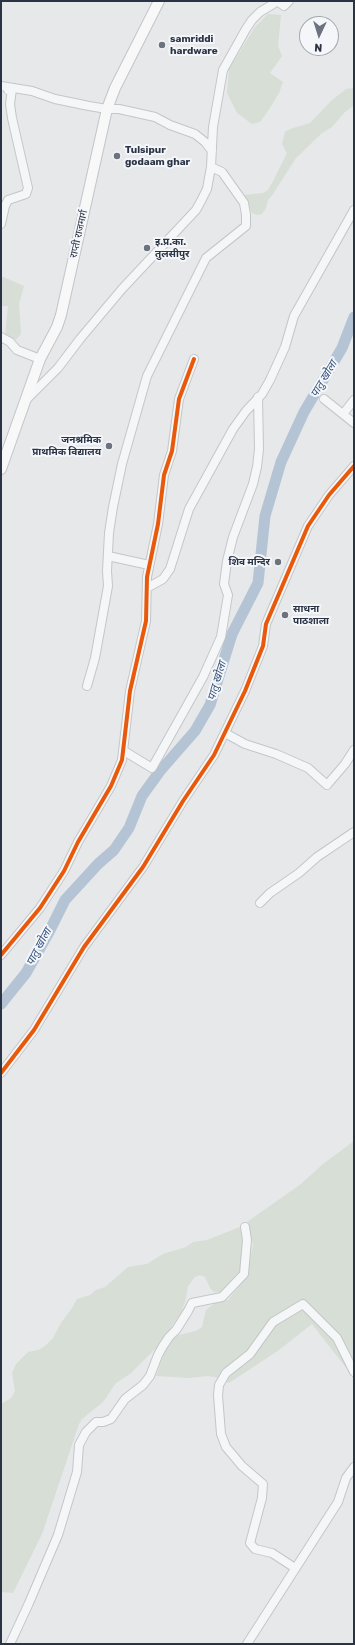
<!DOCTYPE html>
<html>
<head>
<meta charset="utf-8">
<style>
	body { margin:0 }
	#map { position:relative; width:355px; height:1645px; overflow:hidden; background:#e6e8ea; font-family:Rubik,sans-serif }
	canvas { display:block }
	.frame { position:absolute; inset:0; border:2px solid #2b3445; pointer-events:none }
	.north { position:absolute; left:299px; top:16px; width:40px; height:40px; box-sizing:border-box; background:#f4f6f9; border:1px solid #a4a8b1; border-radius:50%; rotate:184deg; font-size:11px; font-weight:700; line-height:16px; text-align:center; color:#2b3445 }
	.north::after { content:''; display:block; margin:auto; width:14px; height:18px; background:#6c737f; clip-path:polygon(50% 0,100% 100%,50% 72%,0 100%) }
</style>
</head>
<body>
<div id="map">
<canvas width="355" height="1645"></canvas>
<div class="frame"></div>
<div class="north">N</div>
</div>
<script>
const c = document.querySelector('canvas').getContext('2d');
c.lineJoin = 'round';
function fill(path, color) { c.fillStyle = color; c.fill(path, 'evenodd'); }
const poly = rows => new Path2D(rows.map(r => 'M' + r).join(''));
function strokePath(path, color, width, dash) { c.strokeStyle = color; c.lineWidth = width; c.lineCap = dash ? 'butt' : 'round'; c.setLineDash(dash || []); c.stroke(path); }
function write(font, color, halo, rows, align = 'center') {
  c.font = font + ' Rubik,"Noto Sans Devanagari",sans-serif'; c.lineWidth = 4; c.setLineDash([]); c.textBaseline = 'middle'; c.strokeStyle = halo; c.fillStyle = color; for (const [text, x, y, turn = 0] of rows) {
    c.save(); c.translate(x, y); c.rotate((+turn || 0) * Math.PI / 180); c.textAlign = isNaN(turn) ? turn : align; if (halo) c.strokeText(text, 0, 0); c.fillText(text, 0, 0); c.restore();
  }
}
fill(poly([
	[268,14,281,15,278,46,282,56,270,73,283,82,279,93,268,111,260,122,252,124,237,113,227,93,229,69,255,27],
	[354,88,354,105,344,113,332,127,321,134,296,158,273,194,268,200,266,208,262,214,257,215,252,213,244,197,245,195,263,193,268,190,273,181,287,153,282,144,285,132,290,129,310,123,331,101,346,89],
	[1,276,24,286,19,304,21,334,16,340,5,335,8,306,1,306],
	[354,1141,354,1378,312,1324,279,1350,229,1383,215,1377,207,1376,189,1378,156,1376,166,1348,174,1338,179,1335,196,1331,202,1327,206,1310,216,1302,228,1300,247,1277,253,1244,247,1222,301,1184,323,1164],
	[240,1227,243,1243,242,1269,220,1292,214,1292,210,1288,205,1277,200,1275,195,1277,188,1286,185,1302,181,1313,156,1348,131,1373,116,1383,103,1402,82,1419,79,1424,42,1534,13,1593,1,1592,1,1404,11,1398,15,1391,12,1373,16,1364,28,1352,38,1350,45,1346,53,1338,61,1323,72,1308,77,1299,90,1295,96,1290,105,1287,128,1267,147,1264,163,1254,186,1247,193,1242,207,1240]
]), '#d6ded6');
strokePath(poly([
	[1,1004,26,973,49,932,65,900,98,864,114,850,129,828,142,796,160,771,195,731,210,705,232,634,258,583,265,516,281,462,304,412,342,348,354,317]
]), '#b4c4d5', 11);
const minor = poly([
	[277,1,284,6,289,1],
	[1,86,32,91,55,99,89,106,107,109,119,109,155,117,170,125,195,134,205,142,212,151],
	[1,224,5,206,8,200,26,194,28,188,12,118,10,104,12,89,8,90],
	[1,337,10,342,17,350,40,359],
	[27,399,58,368,80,339,122,289,196,210,201,201,207,189,211,167,213,127,223,70,246,29,252,20,260,12,278,1],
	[324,399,354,423],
	[343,414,354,400],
	[108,556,149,565],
	[147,588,163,579,170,569,189,509,233,429,246,411,262,394,270,380,285,347,294,316,354,210],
	[87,686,95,658,108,586,107,571,109,533,113,507,122,464,147,376,206,258,246,226,246,215,244,203,222,172,211,167],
	[225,733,245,744,276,754,308,768,327,785,345,764,354,750],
	[124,751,152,768,203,677,221,637,228,595,224,584,227,561,233,537,253,484,257,467,259,449,258,397],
	[260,903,270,893,299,873,317,857,354,832],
	[1,955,40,908,64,871,78,842,111,786,122,760,130,691,146,621,147,577,158,524,164,475,172,451,179,399,194,359],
	[1,1073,34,1030,84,947,143,867,183,801,214,755,245,691,263,646,266,624,308,526,329,495,354,466],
	[295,1568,272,1553,255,1549,250,1543,262,1498,263,1484,242,1466,226,1447,221,1434,218,1395,219,1385,226,1373,250,1354,273,1322,303,1304,337,1338,354,1372],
	[10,1644,29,1603,58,1535,77,1472,79,1445,86,1432,96,1422,103,1422,111,1419,125,1399,143,1385,150,1376,158,1355,163,1346,169,1337,176,1330,188,1311,192,1303,222,1297,244,1274,247,1240,245,1227],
	[247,1644,338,1502,346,1478,354,1467]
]);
const major = poly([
	[1,469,40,359,57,327,61,315,107,109,115,88,159,1]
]);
strokePath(minor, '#c4c6c8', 10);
strokePath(major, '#c2c5c8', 12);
strokePath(minor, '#f5f6f7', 8);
strokePath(major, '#f8f8f8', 10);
strokePath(poly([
	[1,955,40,908,64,871,78,842,111,786,122,760,130,691,146,621,147,577,158,524,164,475,172,451,179,399,194,359],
	[1,1073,34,1030,84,947,143,867,183,801,214,755,245,691,263,646,266,624,308,526,329,495,354,466]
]), '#e8590c', 4);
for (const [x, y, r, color] of [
	[162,45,4,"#6c737f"],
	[117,156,4,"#6c737f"],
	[147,248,4,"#6c737f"],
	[109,446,4,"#6c737f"],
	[278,562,4,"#6c737f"],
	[285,615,4,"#6c737f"]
]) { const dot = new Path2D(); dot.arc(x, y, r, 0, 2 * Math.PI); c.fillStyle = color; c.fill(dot); strokePath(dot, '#f4f6f9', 1.5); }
write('bold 10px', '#2b3445', '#f4f6f9', [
	["samriddi",170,39],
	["hardware",170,51],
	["Tulsipur",125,150],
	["godaam ghar",125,162],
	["इ.प्र.का.",155,242],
	["तुलसीपुर",155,254],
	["जनश्रमिक",101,440,"right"],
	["प्राथमिक विद्यालय",101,452,"right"],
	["शिव मन्दिर",270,562,"right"],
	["साधना",293,609],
	["पाठशाला",293,621]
], 'left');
write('10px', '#2b3445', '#f4f6f9', [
	["राप्ती राजमार्ग",79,234,-77]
]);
write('italic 11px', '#34527a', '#f4f6f9', [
	["पातु खोला",324,379,-59],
	["पातु खोला",217,681,-73],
	["पातु खोला",39,947,-62]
]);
</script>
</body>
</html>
